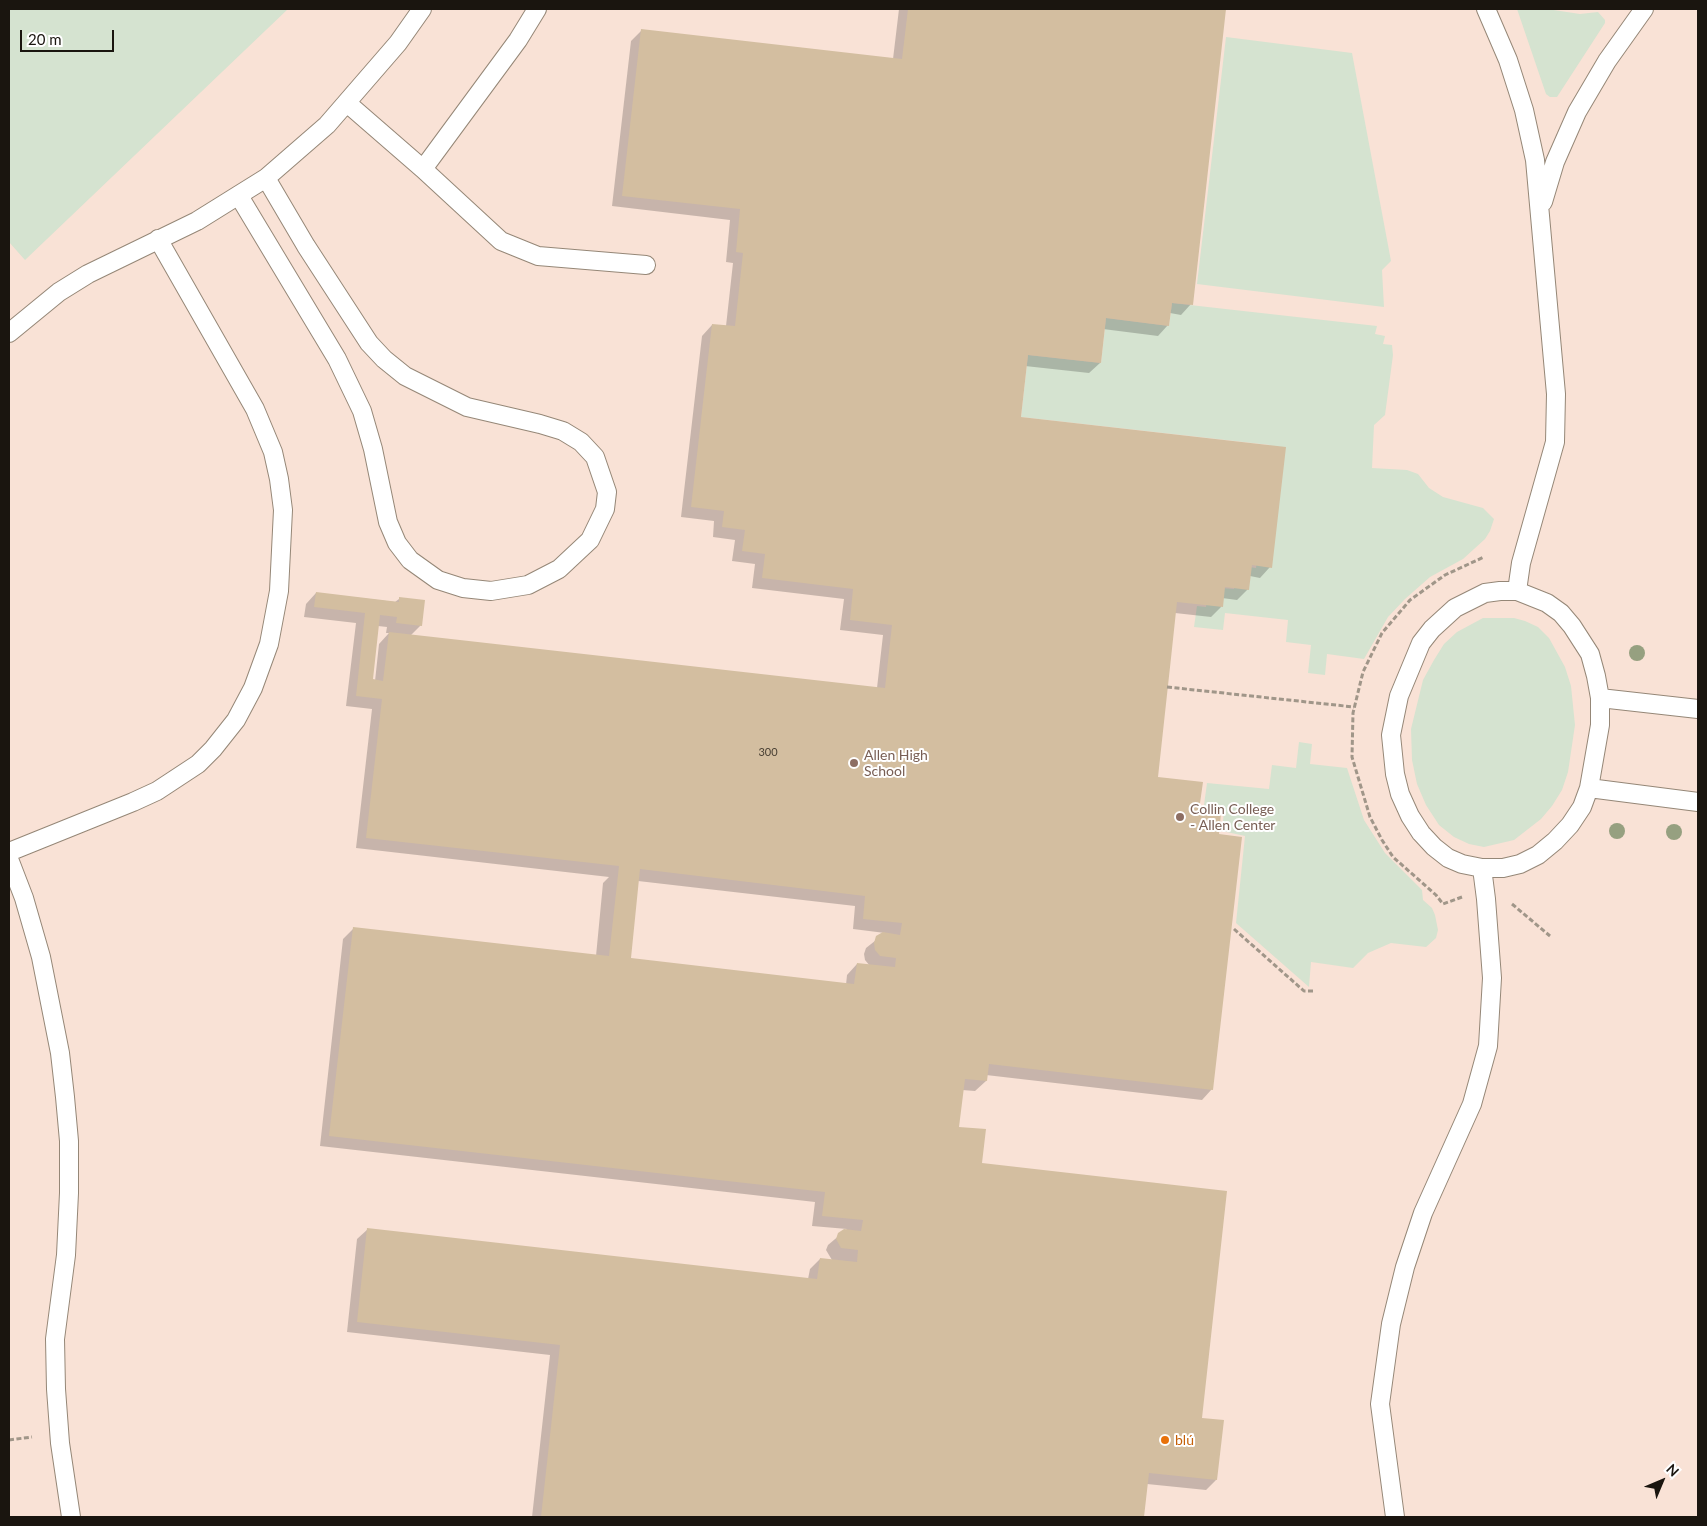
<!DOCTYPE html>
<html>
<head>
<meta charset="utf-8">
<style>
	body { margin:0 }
	#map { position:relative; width:1707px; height:1526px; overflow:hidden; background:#fdefdd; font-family:Lato,sans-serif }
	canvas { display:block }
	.frame { position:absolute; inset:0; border:10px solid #1a150f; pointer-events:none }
	.north { position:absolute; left:1637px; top:1456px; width:50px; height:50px; -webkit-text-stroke:4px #fff; paint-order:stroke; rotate:45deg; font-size:14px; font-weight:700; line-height:20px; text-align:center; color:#1a150f }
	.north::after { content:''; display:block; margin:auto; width:18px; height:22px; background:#1a150f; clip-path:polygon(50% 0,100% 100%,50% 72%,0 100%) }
	.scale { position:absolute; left:20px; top:30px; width:94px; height:22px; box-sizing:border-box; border:2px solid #1a150f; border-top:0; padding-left:6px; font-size:15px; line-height:18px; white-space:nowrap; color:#1a150f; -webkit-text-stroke:4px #fff; paint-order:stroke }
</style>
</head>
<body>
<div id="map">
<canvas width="1707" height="1526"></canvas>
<div class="frame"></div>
<div class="north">N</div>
<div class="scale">20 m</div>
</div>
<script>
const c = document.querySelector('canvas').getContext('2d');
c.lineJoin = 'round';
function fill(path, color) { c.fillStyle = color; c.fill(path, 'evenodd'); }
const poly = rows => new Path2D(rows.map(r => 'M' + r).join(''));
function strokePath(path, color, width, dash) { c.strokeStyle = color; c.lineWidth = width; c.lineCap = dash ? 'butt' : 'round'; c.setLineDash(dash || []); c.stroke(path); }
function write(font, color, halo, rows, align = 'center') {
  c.font = font + ' Lato,sans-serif'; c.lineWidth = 4; c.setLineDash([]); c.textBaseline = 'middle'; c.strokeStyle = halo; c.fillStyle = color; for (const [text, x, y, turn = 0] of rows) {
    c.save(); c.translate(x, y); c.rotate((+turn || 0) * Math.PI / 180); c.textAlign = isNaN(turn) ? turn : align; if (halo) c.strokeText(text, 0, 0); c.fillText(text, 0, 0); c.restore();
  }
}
fill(poly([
	[9,9,1698,9,1698,1517,9,1517]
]), '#f9e2d6');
fill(poly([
	[9,9,288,9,25,260,9,242],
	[1517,9,1547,9,1580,14,1598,12,1605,20,1605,23,1557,97,1550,97,1546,94],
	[1226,37,1352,53,1391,261,1382,270,1384,307,1197,284],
	[1172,303,1377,326,1375,334,1385,336,1383,344,1392,345,1393,355,1385,415,1374,425,1372,468,1407,470,1418,474,1429,488,1443,497,1483,508,1494,519,1490,531,1485,539,1463,559,1430,577,1405,599,1388,617,1364,659,1327,654,1325,675,1308,673,1311,645,1286,642,1288,620,1225,613,1223,630,1194,627,1197,606,1206,607,1208,587,1234,589,1236,565,1256,568,1270,445,1021,417,1028,355,1101,363,1106,318,1169,326],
	[1483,618,1514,618,1525,621,1538,627,1549,638,1565,667,1571,686,1575,725,1568,772,1562,790,1552,806,1541,819,1514,840,1484,847,1469,844,1454,837,1439,825,1426,805,1417,784,1412,760,1411,729,1423,680,1434,660,1444,644,1457,632],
	[1299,742,1312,744,1310,764,1347,768,1364,820,1385,853,1422,890,1423,900,1432,908,1435,915,1438,930,1436,938,1426,947,1391,943,1368,953,1353,968,1311,962,1309,987,1236,923,1245,836,1222,831,1224,811,1204,805,1207,783,1269,789,1272,765,1296,768]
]), '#d5e3d0');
fill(poly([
	[899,9,1225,9,1191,304,1181,315,1170,313,1168,325,1158,336,1103,329,1100,363,1089,373,1025,366,1020,418,1270,567,1260,578,1250,576,1248,589,1237,600,1222,598,1221,607,1211,617,1175,613,1156,778,1198,811,1217,836,1212,1089,1202,1100,986,1075,986,1081,975,1091,962,1090,958,1128,981,1164,1200,1419,1216,1480,1206,1490,1147,1484,1143,1517,532,1517,550,1355,347,1332,357,1239,368,1229,808,1279,810,1269,820,1259,832,1260,826,1250,828,1245,847,1229,812,1226,815,1202,320,1146,343,939,353,929,596,956,603,883,609,877,356,848,372,709,346,706,356,623,304,617,306,604,316,593,395,602,399,599,421,625,410,636,877,688,883,635,840,630,844,599,752,588,755,564,732,561,735,540,713,537,714,521,681,517,702,336,712,325,726,326,733,263,726,262,730,220,612,206,631,41,642,30,893,59],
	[378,626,387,627,386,633,389,633,379,644,375,681,372,680],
	[638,881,855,906,853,929,885,933,866,948,864,954,865,960,870,966,857,964,847,975,846,985,627,960]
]), '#0003');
fill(poly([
	[908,9,1226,9,1193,305,1172,303,1169,326,1106,318,1101,363,1028,355,1021,417,1286,447,1272,568,1252,565,1249,590,1225,587,1223,607,1177,602,1171,658,1158,777,1203,782,1199,810,1221,813,1219,834,1242,837,1213,1090,989,1064,987,1081,965,1079,959,1127,986,1129,982,1163,1227,1191,1202,1418,1224,1420,1217,1480,1149,1473,1144,1517,541,1517,560,1345,357,1322,367,1228,817,1279,820,1258,857,1262,858,1250,841,1248,836,1239,838,1233,844,1229,861,1231,863,1220,822,1216,825,1192,329,1136,353,927,609,956,619,866,366,838,382,699,356,696,365,613,314,607,316,592,399,602,399,597,425,600,422,626,396,623,397,617,380,615,373,679,383,681,389,632,885,688,892,625,850,620,853,589,762,578,765,554,742,551,745,530,722,527,724,511,691,507,712,324,735,326,743,253,736,252,740,209,622,196,641,29,902,59],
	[640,869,865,896,863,919,902,923,900,935,883,932,876,936,874,943,875,950,880,956,896,958,895,967,857,963,854,984,631,958]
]), '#d3bea0');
const lane = poly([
	[1486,9,1508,60,1524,110,1535,160,1556,394,1555,442,1521,563,1517,591],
	[347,103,423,169,501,241,538,256,646,265],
	[423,169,518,40,537,9],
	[239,196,337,359,362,411,373,449,388,522,397,543,410,560,438,580,463,588,491,591,528,585,559,569,590,540,605,509,607,492,595,457,581,442,563,431,540,424,467,407,405,376,384,359,369,343,306,246,266,178],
	[1543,202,1555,162,1577,112,1607,61,1644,9],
	[9,333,59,292,88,274,197,221,266,178,327,125,398,43,422,9],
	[1500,591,1517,591,1547,603,1561,613,1572,626,1590,654,1596,676,1600,698,1600,725,1589,788,1582,807,1570,825,1555,841,1538,855,1520,864,1503,868,1482,868,1462,864,1448,858,1434,847,1421,833,1410,816,1400,794,1395,774,1391,735,1399,696,1421,643,1432,629,1455,608,1485,593,1500,591],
	[1600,698,1698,709],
	[1589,788,1698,802],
	[9,852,133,802,157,791,198,764,213,749,236,720,253,688,269,644,279,591,283,510,279,479,273,452,255,409,158,239],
	[9,859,24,898,41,957,60,1053,65,1097,69,1141,69,1193,66,1255,55,1339,56,1389,60,1443,71,1517],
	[1395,1517,1380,1404,1391,1324,1405,1267,1423,1213,1472,1104,1488,1046,1492,978,1486,899,1482,868]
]);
strokePath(lane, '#958777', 20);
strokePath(poly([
	[1167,687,1354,707],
	[1462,897,1443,904,1436,895,1393,857,1382,840,1370,817,1352,757,1353,713,1363,672,1382,633,1410,600,1445,575,1484,557],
	[1512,904,1550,936],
	[1234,929,1304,991,1315,991],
	[9,1440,32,1437]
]), '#a09689', 3, [5, 2.5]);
strokePath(lane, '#fff', 18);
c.fillStyle = '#96a080';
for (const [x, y] of [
	[1637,653],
	[1617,831],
	[1674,832]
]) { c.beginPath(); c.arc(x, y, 8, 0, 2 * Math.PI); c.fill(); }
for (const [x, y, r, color] of [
	[854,763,5,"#8d6e63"],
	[1180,817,5,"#8d6e63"],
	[1165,1440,5,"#e8710a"]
]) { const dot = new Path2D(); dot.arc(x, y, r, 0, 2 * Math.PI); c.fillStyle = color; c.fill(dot); strokePath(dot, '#fff', 2); }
write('11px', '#483f33', null, [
	["300",768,752]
]);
write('14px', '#785e54', '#fff', [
	["Allen High",864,755],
	["School",864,771],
	["Collin College",1190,809],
	["- Allen Center",1190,825]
], 'left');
write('14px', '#c56008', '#fff', [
	["blú",1175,1440]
], 'left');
</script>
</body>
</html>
